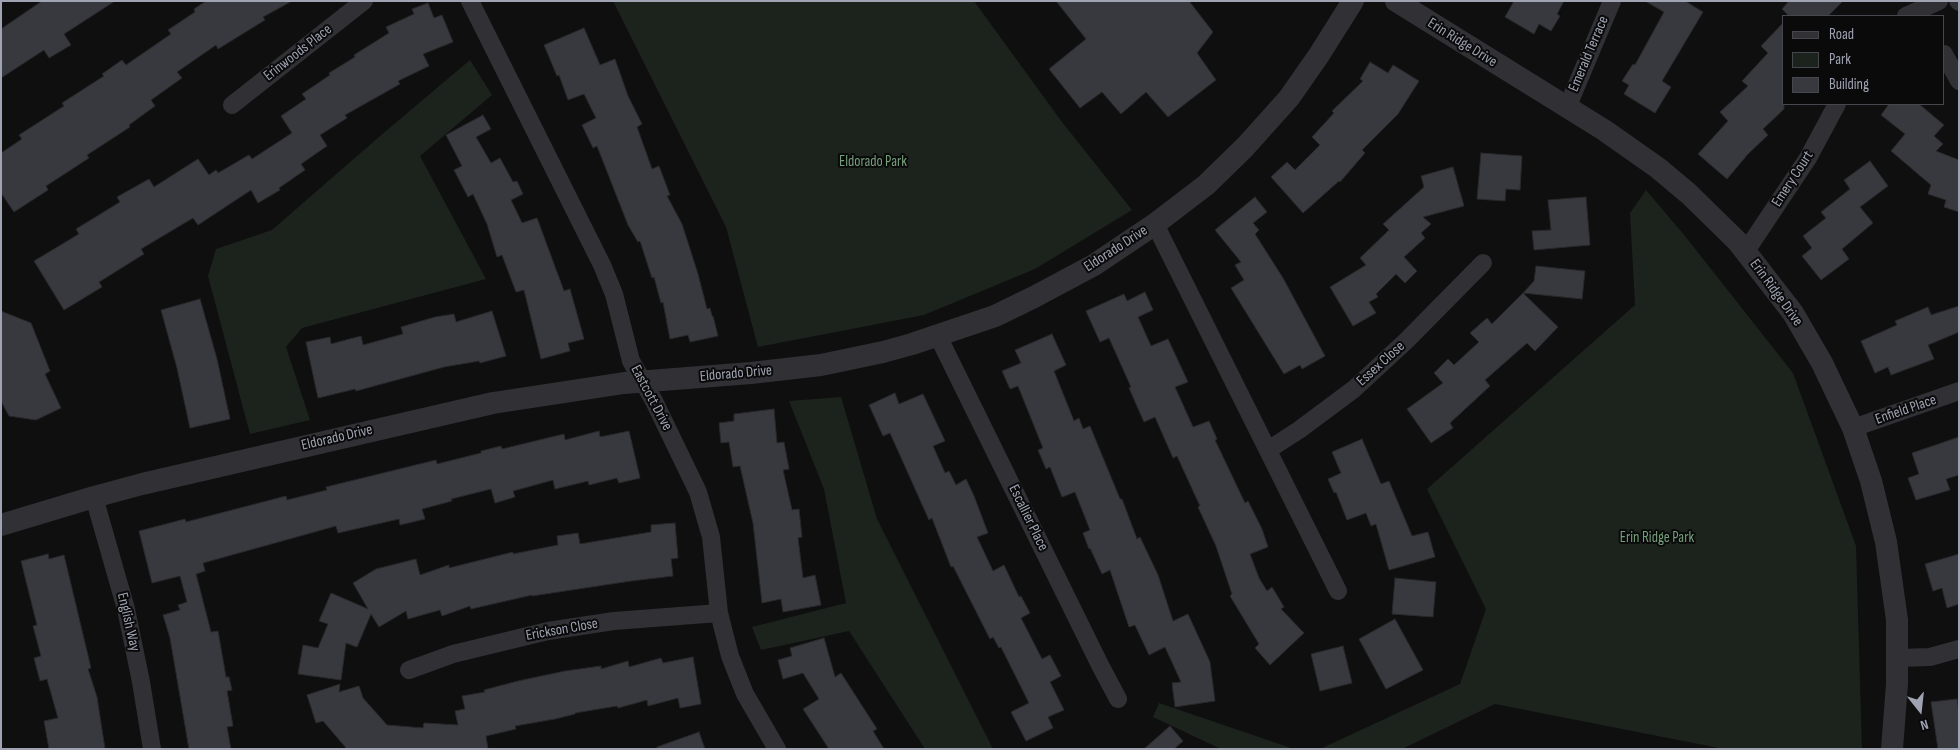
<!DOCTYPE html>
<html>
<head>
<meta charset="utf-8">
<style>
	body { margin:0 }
	#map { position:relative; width:1960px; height:750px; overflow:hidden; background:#0f0f10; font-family:"Sofia Sans Condensed",sans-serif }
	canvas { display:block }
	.frame { position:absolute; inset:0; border:2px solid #9fa3b2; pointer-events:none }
	.legend { position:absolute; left:1782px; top:15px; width:162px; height:90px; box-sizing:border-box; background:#0a0a0b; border:1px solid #46474e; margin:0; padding:6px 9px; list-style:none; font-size:15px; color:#9fa3b2 }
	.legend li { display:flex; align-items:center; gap:10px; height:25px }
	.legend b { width:25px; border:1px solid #46474e }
	.north { position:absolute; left:1895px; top:685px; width:50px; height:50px; -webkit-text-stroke:4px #0a0a0b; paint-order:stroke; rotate:164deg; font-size:14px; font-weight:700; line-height:20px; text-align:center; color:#9fa3b2 }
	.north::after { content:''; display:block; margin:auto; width:18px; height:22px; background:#9fa3b2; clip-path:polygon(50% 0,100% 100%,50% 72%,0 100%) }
</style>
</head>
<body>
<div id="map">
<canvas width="1960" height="750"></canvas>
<div class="frame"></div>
<ul class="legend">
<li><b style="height:6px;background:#303035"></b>Road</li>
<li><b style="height:14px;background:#1b231c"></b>Park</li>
<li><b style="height:14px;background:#38393e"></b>Building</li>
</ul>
<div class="north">N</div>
</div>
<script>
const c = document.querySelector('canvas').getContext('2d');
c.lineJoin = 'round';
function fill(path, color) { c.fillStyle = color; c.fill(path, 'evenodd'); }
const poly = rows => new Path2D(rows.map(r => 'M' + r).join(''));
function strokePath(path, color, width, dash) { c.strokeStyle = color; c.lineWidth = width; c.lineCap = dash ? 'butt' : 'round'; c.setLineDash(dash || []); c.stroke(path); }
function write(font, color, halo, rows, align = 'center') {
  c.font = font + ' "Sofia Sans Condensed",sans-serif'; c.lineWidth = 4; c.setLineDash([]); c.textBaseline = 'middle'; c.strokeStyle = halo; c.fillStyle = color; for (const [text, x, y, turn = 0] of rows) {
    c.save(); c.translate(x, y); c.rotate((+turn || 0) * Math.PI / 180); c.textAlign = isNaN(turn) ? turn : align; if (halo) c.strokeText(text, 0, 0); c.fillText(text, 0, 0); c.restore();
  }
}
fill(poly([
	[613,1,974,1,1062,122,1132,210,1035,269,924,315,758,347,726,227],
	[470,60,492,95,420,156,486,279,302,328,286,347,310,420,250,434,208,276,216,249,272,230,380,136],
	[1646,190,1685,236,1793,373,1856,546,1862,749,1724,749,1495,704,1402,749,1320,749,1460,684,1486,609,1427,489,1635,305,1630,213],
	[841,397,877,519,993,749,925,749,849,631,761,650,752,627,846,603,824,489,789,401],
	[1159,703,1294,749,1221,749,1153,717]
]), '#1b231c');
const building = poly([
	[42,1,115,1,64,34,71,45,49,58,44,50,1,78,1,29,42,1],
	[206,1,292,1,263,17,265,20,218,49,216,45,177,72,182,78,151,100,155,106,129,125,130,127,87,155,89,158,46,186,48,190,14,212,1,193,1,153,22,139,19,135,64,106,62,103,104,76,102,74,122,60,126,65,171,34,168,30,195,12,194,9,206,1],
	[1056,1,1189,1,1213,32,1197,53,1216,80,1168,117,1146,92,1121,114,1102,92,1080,108,1049,69,1086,39,1056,1],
	[1514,1,1564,1,1557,14,1560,16,1551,31,1539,24,1534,34,1505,17,1514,1],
	[1645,1,1685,1,1703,12,1662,81,1671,87,1655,113,1624,94,1629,85,1622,81,1633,64,1635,65,1664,12,1645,1],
	[1789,1,1843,1,1828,16,1789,16,1782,9,1789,1],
	[428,3,434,18,442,15,453,42,423,54,429,66,398,81,400,84,345,115,347,118,320,135,327,146,301,164,305,170,279,188,280,190,258,203,251,190,198,225,193,218,141,249,144,254,99,282,102,287,64,310,34,261,79,234,76,229,120,202,117,197,149,179,154,187,198,159,209,175,216,170,218,173,249,155,252,159,292,133,281,116,306,99,302,94,330,75,329,73,355,57,354,55,389,33,386,27,414,14,412,9,428,3],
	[1784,22,1784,109,1763,129,1768,135,1748,154,1727,179,1698,154,1728,121,1720,112,1748,86,1742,81,1768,53,1761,46,1784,22],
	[584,28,600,65,615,59,628,96,642,124,637,127,652,169,659,166,670,195,667,196,682,224,698,274,707,309,710,308,712,316,713,316,718,336,690,342,688,335,670,339,663,302,661,303,654,277,652,278,640,241,638,242,628,225,597,146,593,148,582,125,596,118,584,94,568,100,559,75,557,76,544,45,584,28],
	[1370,62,1388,73,1393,65,1419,81,1398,114,1362,150,1365,153,1340,182,1339,181,1303,213,1271,177,1287,162,1295,170,1320,145,1312,137,1334,113,1332,111,1363,81,1360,79,1370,62],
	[1889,104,1919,104,1944,125,1934,136,1943,144,1936,151,1959,160,1959,212,1944,207,1946,200,1928,194,1931,185,1891,151,1905,134,1881,115,1889,104],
	[483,115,491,129,476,137,491,163,500,158,513,182,517,181,523,194,511,200,522,223,537,218,564,291,570,289,584,339,568,343,570,351,541,359,524,290,516,292,502,255,497,257,487,224,473,194,468,197,454,170,462,166,446,135,483,115],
	[1481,153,1522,156,1520,190,1506,189,1505,201,1477,199,1481,153],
	[1870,161,1888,186,1860,207,1873,223,1842,249,1849,259,1821,280,1802,256,1812,248,1803,236,1826,218,1821,212,1850,189,1844,180,1870,161],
	[1453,167,1464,206,1423,217,1431,224,1421,233,1425,238,1404,257,1417,271,1405,283,1396,274,1376,294,1378,297,1369,302,1376,313,1353,326,1330,287,1366,265,1360,258,1389,230,1383,224,1424,187,1421,176,1453,167],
	[1255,197,1267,212,1253,223,1259,230,1255,234,1283,278,1325,356,1302,369,1300,365,1284,374,1231,288,1244,280,1235,265,1241,262,1215,230,1255,197],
	[1586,197,1590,245,1534,250,1532,231,1551,230,1548,200,1586,197],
	[1536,266,1585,271,1582,299,1523,293,1534,281,1536,266],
	[1145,292,1153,310,1138,317,1151,346,1168,339,1188,382,1175,387,1193,427,1209,421,1217,439,1215,440,1245,503,1248,501,1262,529,1268,547,1250,554,1259,578,1267,591,1272,587,1284,607,1281,609,1304,633,1270,665,1255,648,1259,644,1230,596,1232,594,1216,546,1198,507,1200,506,1177,456,1173,458,1155,417,1144,422,1129,388,1131,387,1109,338,1100,342,1086,311,1124,294,1127,301,1145,292],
	[1523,293,1558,327,1535,351,1527,343,1485,380,1490,386,1450,423,1453,428,1431,443,1407,409,1443,383,1434,373,1448,359,1454,365,1479,342,1470,333,1487,318,1492,324,1523,293],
	[200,299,217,359,230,419,190,428,177,368,161,310,200,299],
	[1959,306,1959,332,1928,345,1934,359,1891,375,1888,367,1875,373,1861,341,1897,325,1895,321,1928,307,1931,315,1959,306],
	[1,311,31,323,50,371,45,374,61,408,36,420,9,416,1,401,1,311],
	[492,311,506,356,480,363,479,361,444,367,356,391,355,389,318,398,306,342,330,337,331,344,361,336,363,345,403,334,401,327,435,317,454,314,456,322,492,311],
	[1052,334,1066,365,1054,371,1074,421,1079,418,1083,429,1090,426,1120,499,1122,499,1137,539,1140,537,1158,575,1173,621,1188,614,1210,662,1215,701,1175,707,1172,683,1181,682,1165,647,1149,655,1135,625,1129,627,1110,570,1102,574,1090,548,1089,549,1083,533,1090,530,1075,492,1062,497,1050,467,1046,469,1038,450,1043,448,1018,386,1010,389,1002,371,1021,363,1015,350,1052,334],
	[895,393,899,404,923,394,945,441,933,446,945,473,949,471,956,485,966,479,974,496,988,533,977,537,993,571,1004,565,1019,597,1021,596,1030,613,1021,618,1042,659,1050,655,1061,676,1050,682,1064,710,1048,717,1053,728,1026,741,1011,712,1029,703,1001,647,999,648,993,637,990,639,953,566,951,567,932,518,929,520,890,433,883,436,869,405,895,393],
	[774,409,777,443,784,442,789,469,783,470,792,510,799,509,802,537,798,538,803,578,815,575,821,605,783,612,781,599,762,603,753,523,740,466,733,467,729,442,721,443,719,423,734,421,734,414,774,409],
	[599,431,600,437,629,431,640,478,619,483,617,478,589,485,588,481,555,489,553,480,513,491,515,497,495,503,491,489,451,499,452,501,422,509,425,519,400,525,399,519,338,533,336,526,203,563,205,571,196,574,211,632,218,631,226,677,229,677,232,690,227,691,233,726,227,727,231,749,189,749,170,638,163,615,180,610,178,605,187,602,180,576,152,583,139,531,185,519,186,522,286,496,287,500,327,490,326,487,436,460,437,464,481,453,481,451,501,446,502,449,564,434,565,440,599,431],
	[1959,437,1959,475,1946,479,1950,490,1916,500,1908,478,1919,474,1912,453,1959,437],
	[1362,439,1381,484,1389,481,1412,536,1428,532,1435,557,1389,570,1376,524,1371,526,1366,513,1347,520,1336,492,1334,493,1328,479,1341,473,1332,452,1362,439],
	[675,523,678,558,671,559,673,576,631,581,532,596,532,595,471,609,470,606,442,616,440,610,408,619,406,611,379,627,371,614,357,647,346,643,341,680,298,674,303,645,318,648,328,624,319,621,331,593,368,609,353,583,376,569,416,559,420,575,449,565,449,568,513,552,513,554,558,545,557,536,578,533,580,544,651,532,651,525,675,523],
	[48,554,49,559,64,555,91,668,88,669,97,697,105,749,49,749,44,721,58,718,47,679,40,681,34,658,41,656,33,626,37,625,21,561,48,554],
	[1959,554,1959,604,1947,608,1942,588,1933,591,1925,564,1959,554],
	[1395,578,1436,582,1433,617,1392,614,1395,578],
	[1395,619,1423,670,1386,689,1359,639,1395,619],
	[824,638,835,677,841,673,877,729,873,731,884,749,829,749,803,709,819,699,803,673,783,679,778,660,792,656,790,648,824,638],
	[1343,646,1352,683,1320,691,1311,654,1343,646],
	[693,657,701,704,680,708,678,698,648,706,647,700,618,708,617,706,575,713,575,714,555,719,515,726,516,729,486,736,488,749,347,749,323,721,316,723,307,695,340,684,339,692,359,686,363,698,387,725,423,728,424,723,458,725,455,711,465,709,462,696,485,692,484,690,518,681,565,671,601,666,601,669,628,661,629,667,661,658,663,663,693,657],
	[1957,699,1959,711,1959,749,1938,749,1931,702,1957,699],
	[1170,726,1183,741,1174,749,1144,749,1170,726],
	[699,732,705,749,657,749,657,747,699,732]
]);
fill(building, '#38393e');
strokePath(building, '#29292c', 1);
strokePath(poly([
	[470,1,602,265,614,294,631,361,654,401,698,492,711,537,719,613,730,656,745,694,777,749],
	[1958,1,1959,2],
	[1906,16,1939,1],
	[1944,54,1959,81],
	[232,105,364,1],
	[1567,108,1612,1],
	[1155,224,1338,591],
	[1746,251,1808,158,1837,104],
	[938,336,1100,665,1118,699],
	[1853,428,1959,391],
	[1268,450,1299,430,1354,389,1406,341,1483,263],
	[94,497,126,609,141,682,152,749],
	[1898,658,1930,657,1959,649],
	[409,670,453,654,548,631,614,621,719,613]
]), '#303035', 18);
strokePath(poly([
	[1396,1,1604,130,1658,168,1689,194,1738,242,1793,313,1822,363,1853,428,1871,481,1886,542,1897,620,1897,684,1892,749],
	[1,525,94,497,142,484,493,403,624,383,751,373,821,365,883,352,912,344,995,316,1034,297,1094,265,1155,224,1206,185,1245,147,1289,98,1319,55,1353,1]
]), '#303035', 22);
write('15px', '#9fa3b2', '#0a0a0b', [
	["Erin Ridge Drive",1462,43,32],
	["Erinwoods Place",298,53,-38],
	["Emerald Terrace",1589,54,-67],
	["Emery Court",1793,179,-57],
	["Eldorado Drive",1116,249,-33],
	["Erin Ridge Drive",1776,293,54],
	["Essex Close",1381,364,-42],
	["Eldorado Drive",736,374,-5],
	["Eastcott Drive",651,398,62],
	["Enfield Place",1906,410,-19],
	["Eldorado Drive",337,438,-13],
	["Escallier Place",1028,518,64],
	["English Way",128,622,77],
	["Erickson Close",562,630,-10]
]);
write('15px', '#749f7a', '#0a0a0b', [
	["Eldorado Park",873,162],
	["Erin Ridge Park",1657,538]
]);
</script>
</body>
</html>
